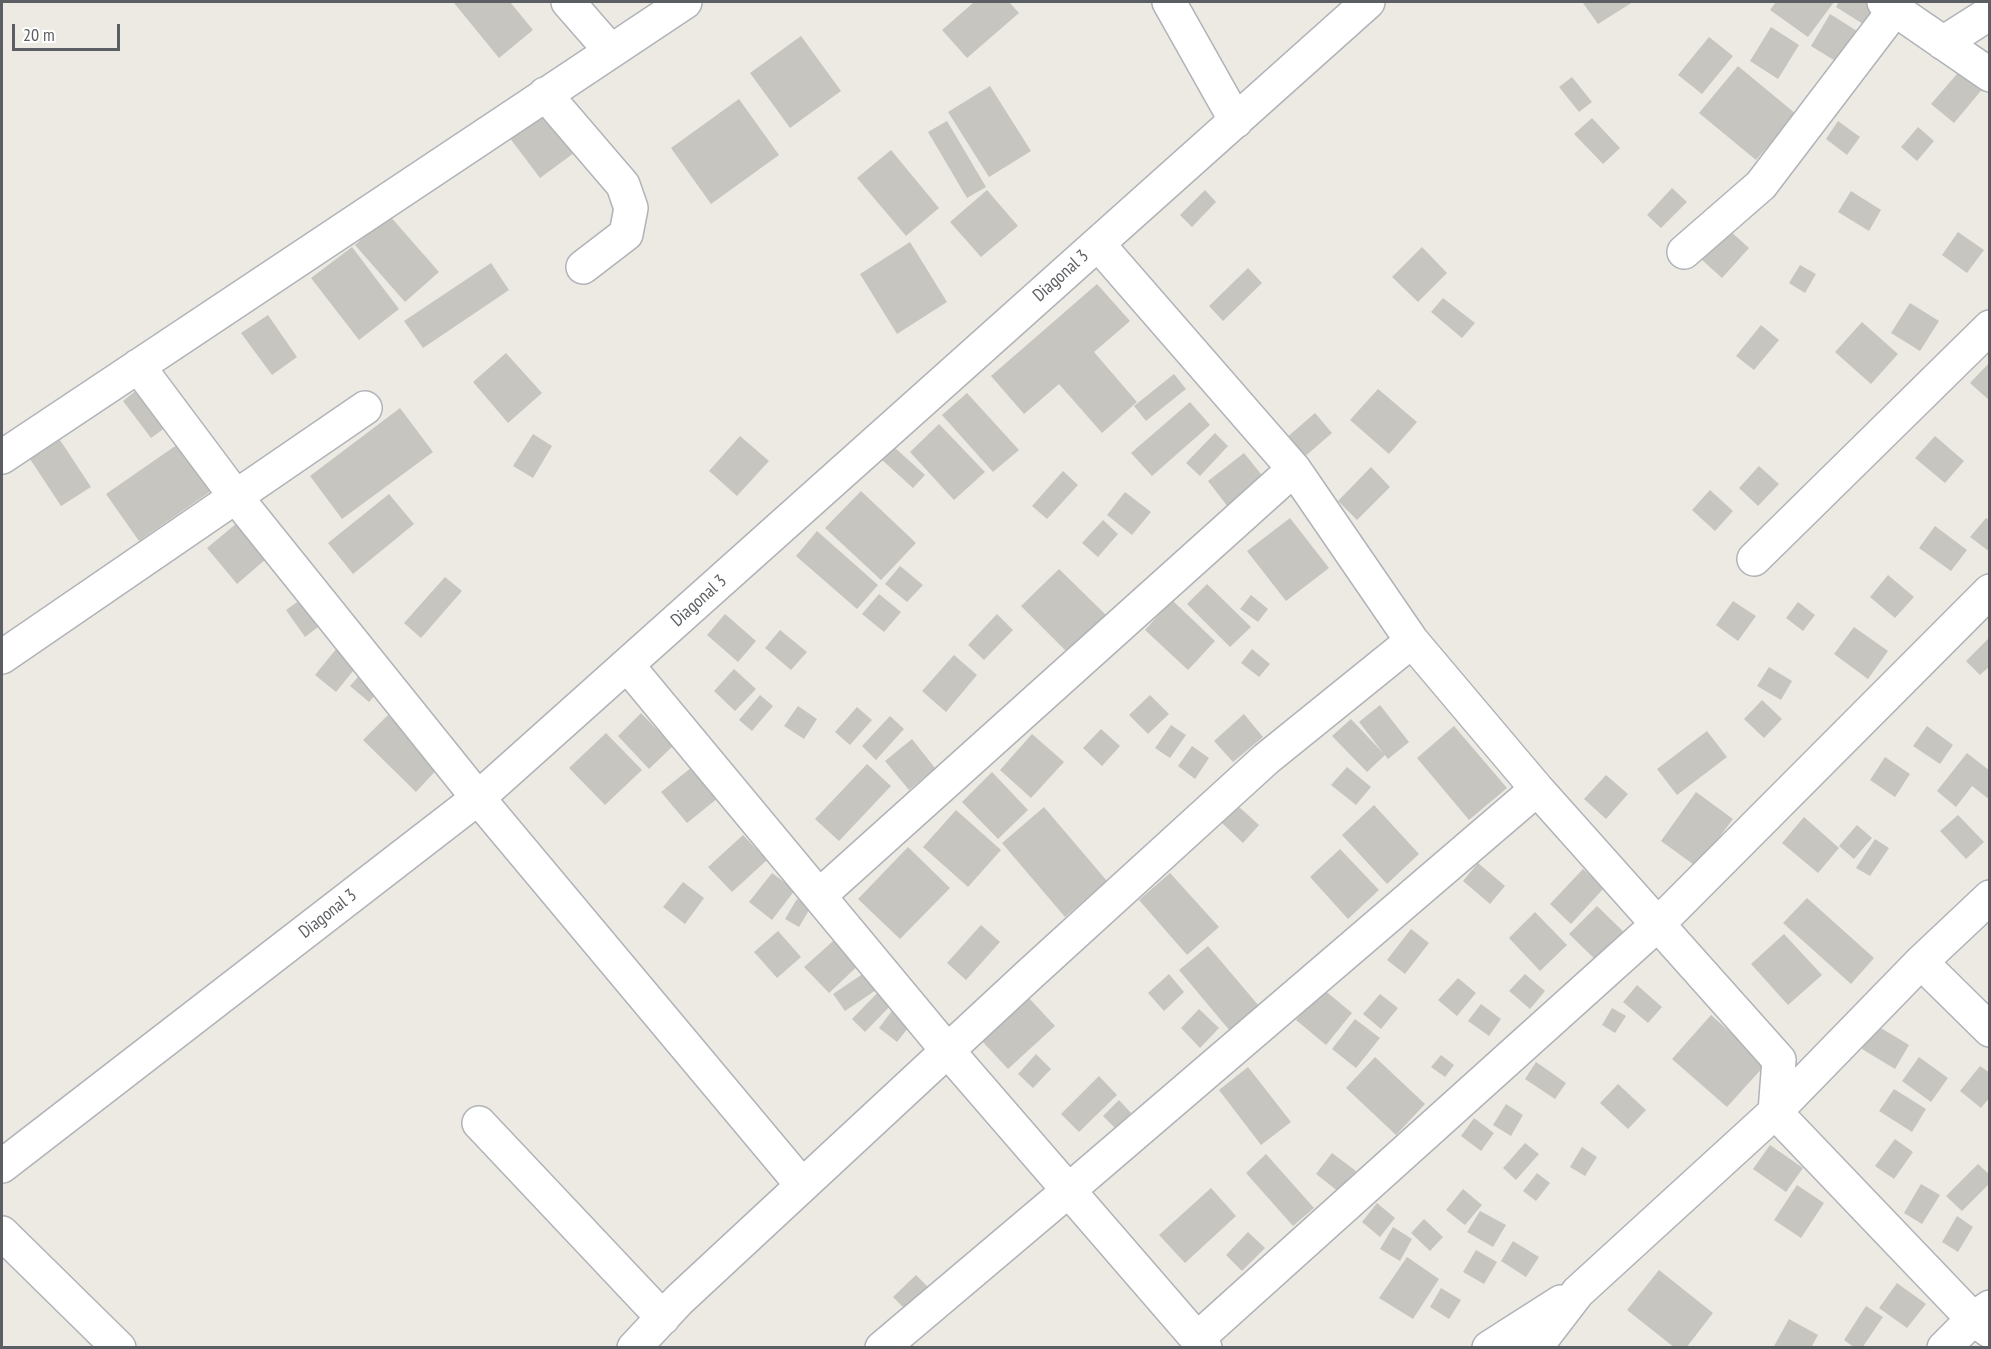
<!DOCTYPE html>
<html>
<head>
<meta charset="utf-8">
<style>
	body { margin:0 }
	#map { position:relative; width:1991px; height:1349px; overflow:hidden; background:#eceae3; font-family:"PT Sans Narrow",sans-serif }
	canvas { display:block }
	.frame { position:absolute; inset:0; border:3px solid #5b5e62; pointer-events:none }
	.scale { position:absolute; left:12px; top:24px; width:108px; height:27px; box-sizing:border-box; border:3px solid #5b5e62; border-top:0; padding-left:8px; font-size:18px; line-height:21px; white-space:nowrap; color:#5b5e62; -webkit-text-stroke:4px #fff; paint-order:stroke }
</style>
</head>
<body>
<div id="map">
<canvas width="1991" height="1349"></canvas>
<div class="frame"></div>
<div class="scale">20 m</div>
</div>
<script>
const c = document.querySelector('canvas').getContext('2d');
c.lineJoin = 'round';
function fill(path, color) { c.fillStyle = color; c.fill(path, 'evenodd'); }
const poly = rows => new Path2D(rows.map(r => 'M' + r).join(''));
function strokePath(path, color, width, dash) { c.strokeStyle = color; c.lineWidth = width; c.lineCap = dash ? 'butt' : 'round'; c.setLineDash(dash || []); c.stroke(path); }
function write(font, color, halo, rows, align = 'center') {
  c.font = font + ' "PT Sans Narrow",sans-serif'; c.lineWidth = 6; c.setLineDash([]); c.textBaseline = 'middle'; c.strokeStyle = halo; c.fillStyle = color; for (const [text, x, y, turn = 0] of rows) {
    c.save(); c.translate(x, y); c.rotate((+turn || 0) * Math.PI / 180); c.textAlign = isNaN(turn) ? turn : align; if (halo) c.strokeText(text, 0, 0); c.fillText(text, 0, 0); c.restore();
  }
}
fill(poly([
	[456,2,510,2,533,30,499,58,454,3],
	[974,2,1009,2,1019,13,967,58,942,30],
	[1586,2,1633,2,1598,24,1583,3],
	[1776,2,1834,2,1808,37,1770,10],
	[1839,2,1881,2,1871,29,1836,7],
	[1830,14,1865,36,1845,67,1811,46],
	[1771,27,1799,45,1778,79,1750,61],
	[801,36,841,91,790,128,750,73],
	[1709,37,1733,56,1702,94,1678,75],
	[1738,66,1796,114,1756,160,1699,113],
	[1963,67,1985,86,1954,123,1931,104],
	[1572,77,1592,102,1579,112,1559,87],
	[990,86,1031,151,989,177,948,112],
	[739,99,779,155,711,204,671,148],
	[543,112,574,153,540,178,509,137],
	[1592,118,1620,148,1603,164,1574,134],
	[947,121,986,187,967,198,928,132],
	[1838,121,1860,137,1847,155,1826,139],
	[1918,127,1934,141,1917,161,1901,147],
	[891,150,939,208,906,236,857,178],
	[1672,188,1687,202,1661,228,1647,215],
	[987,190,1018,226,981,257,950,222],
	[1205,190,1216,202,1192,227,1180,215],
	[1851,191,1881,210,1869,231,1838,212],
	[389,215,439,272,405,302,355,245],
	[1729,230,1749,248,1722,278,1702,260],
	[1958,232,1984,250,1967,273,1942,255],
	[910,242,947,302,897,334,860,274],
	[352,247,399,309,359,340,311,278],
	[1422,247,1447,273,1418,302,1392,277],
	[491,263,509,290,423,348,404,321],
	[1800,265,1816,274,1805,293,1789,283],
	[1248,268,1262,283,1223,321,1209,306],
	[1097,284,1130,321,1094,352,1137,402,1102,433,1059,384,1024,414,991,376],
	[1443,298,1475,323,1462,338,1431,312],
	[1910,303,1939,321,1920,351,1891,333],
	[268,315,297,357,272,375,241,333],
	[1862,322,1898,354,1871,384,1835,352],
	[1761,325,1779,340,1754,370,1736,356],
	[506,353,542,393,508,423,473,382],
	[1990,362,1990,401,1970,383],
	[1174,374,1186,389,1146,421,1134,406],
	[144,384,173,422,151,438,123,401],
	[1378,389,1417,422,1389,454,1350,420],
	[967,393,1019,450,993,472,942,415],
	[1190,402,1210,425,1152,476,1131,453],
	[400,408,433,452,342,519,310,476],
	[1315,413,1332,433,1302,459,1285,439],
	[939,424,985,472,954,500,910,452],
	[1215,433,1228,446,1200,476,1186,463],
	[533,434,552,446,533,478,513,466],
	[740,436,769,461,737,496,709,471],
	[1935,436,1964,461,1945,483,1915,458],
	[60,440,91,487,61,506,30,459],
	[181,442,214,489,139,541,106,494],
	[894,447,925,475,913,488,882,460],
	[1244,453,1265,479,1228,507,1208,481],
	[1759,466,1779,484,1758,506,1739,488],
	[1371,467,1390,487,1357,520,1338,501],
	[1063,471,1078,485,1047,519,1032,506],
	[1710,490,1733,511,1715,531,1692,510],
	[861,491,916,543,881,580,825,528],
	[1125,492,1151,512,1132,535,1107,515],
	[389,494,414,524,353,574,328,543],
	[243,518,273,553,237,584,207,548],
	[1290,518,1329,568,1286,601,1247,551],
	[1986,518,1990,521,1990,552,1970,537],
	[1103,520,1118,534,1098,557,1082,543],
	[1935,526,1967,550,1951,571,1919,548],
	[817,531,878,585,857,609,796,556],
	[900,566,923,585,907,602,885,584],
	[1059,569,1107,616,1069,654,1021,606],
	[1888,575,1914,597,1895,618,1870,597],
	[445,577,462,591,421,638,404,623],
	[1207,584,1251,627,1230,647,1187,604],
	[879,594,901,612,884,632,862,614],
	[307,595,326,621,305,637,286,610],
	[1251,595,1268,609,1258,622,1240,609],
	[1172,600,1215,641,1188,670,1145,630],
	[1733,601,1756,616,1738,641,1716,625],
	[1798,602,1815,615,1803,631,1786,618],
	[725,614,756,641,738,662,707,635],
	[997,614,1013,630,984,660,968,645],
	[1854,627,1888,651,1868,679,1834,654],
	[780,630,807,652,791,670,765,648],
	[1988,639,1990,641,1990,666,1980,675,1966,661],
	[341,643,362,660,336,692,315,675],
	[1252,649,1270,664,1259,677,1241,663],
	[954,655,977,675,946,712,922,691],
	[1769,667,1792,681,1781,700,1757,686],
	[365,669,384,685,369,702,350,686],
	[734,669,756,689,735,711,714,691],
	[760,695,773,706,752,731,739,720],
	[1150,695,1169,714,1148,734,1129,715],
	[1762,700,1782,719,1764,738,1744,719],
	[1380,705,1409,742,1388,759,1359,722],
	[798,706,817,719,804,739,784,726],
	[857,707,872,720,850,745,835,732],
	[641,713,673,746,649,769,618,736],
	[1244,714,1263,737,1233,762,1214,741],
	[388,715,441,765,416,792,363,740],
	[890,716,904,729,876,760,862,746],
	[1351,719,1385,755,1367,772,1332,736],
	[1171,725,1186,735,1170,758,1155,748],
	[1454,726,1507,788,1469,820,1417,758],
	[1927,726,1953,745,1940,764,1913,746],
	[1101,729,1120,746,1102,766,1083,748],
	[1707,731,1727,757,1677,795,1657,769],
	[606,733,642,770,605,805,569,768],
	[1032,734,1064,762,1031,798,1000,770],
	[912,739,935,768,909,790,885,761],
	[1192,746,1209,758,1195,779,1178,766],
	[1967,753,1990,771,1990,800,1972,786,1956,807,1937,791],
	[1885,757,1910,774,1895,797,1870,780],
	[867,764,891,786,839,841,815,819],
	[692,767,718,798,687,823,661,792],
	[1347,767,1371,787,1356,805,1331,785],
	[992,772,1028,810,998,839,962,802],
	[1606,775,1628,794,1606,819,1584,799],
	[1696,792,1733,819,1697,867,1661,841],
	[1374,805,1419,854,1387,884,1342,835],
	[1238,806,1259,825,1243,843,1222,823],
	[1044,807,1107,881,1065,917,1002,843],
	[956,810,1001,850,968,887,923,847],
	[1958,815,1984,842,1966,859,1940,831],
	[1804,817,1839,848,1818,873,1782,843],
	[1857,825,1872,838,1854,859,1839,846],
	[743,835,767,860,732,892,708,867],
	[1875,839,1889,848,1870,876,1856,868],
	[908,847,950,888,900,939,858,899],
	[1340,849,1379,890,1348,919,1310,877],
	[1478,863,1505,886,1490,904,1463,881],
	[1583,869,1604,888,1571,924,1550,904],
	[772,873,795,890,772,920,749,902],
	[1170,873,1219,927,1187,955,1139,900],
	[683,882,704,898,685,924,663,907],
	[1807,898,1874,958,1851,984,1783,923],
	[797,899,811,907,799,927,785,919],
	[1597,906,1629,937,1601,965,1569,934],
	[1535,912,1567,945,1540,971,1509,938],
	[981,925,1000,942,966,980,947,963],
	[1411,929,1429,943,1405,974,1387,960],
	[778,931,801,957,777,978,754,952],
	[841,934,864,960,829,993,804,967],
	[1784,934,1822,975,1788,1005,1751,964],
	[1208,946,1259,1006,1230,1031,1179,970],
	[870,969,882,986,845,1011,833,994],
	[1169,974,1184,992,1164,1011,1148,993],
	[1525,974,1545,991,1530,1009,1509,991],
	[1458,978,1476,993,1457,1016,1438,1000],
	[885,985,897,999,865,1032,852,1019],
	[1637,985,1662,1007,1648,1023,1623,1002],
	[1323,989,1352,1013,1326,1045,1296,1020],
	[1380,994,1398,1008,1381,1029,1363,1014],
	[1028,997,1055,1026,1008,1069,981,1040],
	[897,1004,915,1019,897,1042,879,1028],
	[1481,1004,1501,1019,1489,1036,1468,1021],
	[1612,1008,1626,1016,1615,1033,1602,1025],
	[1199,1009,1219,1028,1200,1048,1181,1028],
	[1711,1015,1766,1064,1727,1107,1672,1059],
	[1355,1019,1380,1038,1356,1068,1332,1049],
	[1876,1025,1909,1045,1895,1069,1862,1049],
	[1036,1054,1051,1069,1033,1088,1018,1074],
	[1441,1055,1454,1065,1445,1077,1431,1067],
	[1375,1057,1425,1104,1396,1135,1346,1088],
	[1919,1057,1948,1078,1931,1102,1902,1081],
	[1536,1062,1566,1083,1555,1099,1525,1079],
	[1980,1066,1990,1073,1990,1097,1981,1108,1960,1091],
	[1248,1067,1291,1122,1261,1145,1219,1090],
	[1099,1076,1117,1095,1079,1132,1061,1114],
	[1618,1084,1646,1110,1628,1129,1600,1103],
	[1894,1089,1926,1109,1912,1132,1879,1111],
	[1119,1100,1131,1113,1115,1128,1103,1116],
	[1506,1104,1523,1115,1511,1136,1493,1125],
	[1474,1118,1494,1133,1481,1151,1461,1136],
	[1895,1139,1913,1152,1894,1179,1875,1166],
	[1525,1143,1539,1154,1516,1180,1503,1168],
	[1770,1145,1803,1168,1786,1192,1753,1169],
	[1582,1147,1597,1157,1585,1176,1570,1167],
	[1332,1153,1356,1171,1339,1192,1316,1174],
	[1266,1154,1314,1208,1293,1226,1246,1173],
	[1978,1164,1990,1175,1990,1183,1962,1211,1946,1196],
	[1537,1173,1550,1183,1536,1201,1523,1191],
	[1921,1184,1940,1195,1922,1224,1904,1213],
	[1797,1185,1824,1203,1801,1238,1774,1220],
	[1211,1188,1236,1216,1185,1263,1159,1235],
	[1463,1189,1482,1205,1465,1225,1446,1210],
	[1377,1203,1395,1218,1380,1237,1362,1222],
	[1480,1211,1506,1225,1493,1247,1467,1232],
	[1957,1216,1973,1227,1958,1252,1942,1242],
	[1424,1219,1443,1237,1430,1251,1411,1233],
	[1393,1227,1412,1239,1400,1261,1380,1249],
	[1248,1232,1265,1248,1242,1271,1226,1255],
	[1513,1241,1539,1257,1526,1277,1501,1261],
	[1476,1250,1497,1262,1484,1284,1463,1272],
	[1407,1257,1439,1279,1413,1319,1379,1298],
	[1659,1270,1713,1313,1686,1348,1675,1348,1627,1310],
	[916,1275,930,1289,907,1311,893,1297],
	[1897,1283,1926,1304,1907,1328,1879,1308],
	[1441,1288,1461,1300,1449,1319,1430,1307],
	[1866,1306,1883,1317,1862,1348,1855,1348,1844,1340],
	[1789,1319,1818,1335,1811,1348,1773,1348]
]), '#c7c5c0');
const minor = poly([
	[568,2,610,50],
	[1169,2,1236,121],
	[1884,2,1990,75],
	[1943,43,1990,13],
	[545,94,623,185,631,208,626,234,583,267],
	[1098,244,1294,469,1412,641,1537,789,1779,1060,1775,1112,1973,1319,1990,1331],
	[1684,252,1761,185,1895,9],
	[138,366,236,497,478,798,802,1185],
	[2,457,685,2],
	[1754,559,1990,327],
	[2,657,365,408],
	[627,665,947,1050,1205,1348],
	[819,896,1294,469],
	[1921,962,1990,1030],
	[479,1123,663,1318],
	[2,1166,478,798,1368,2],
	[2,1233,119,1348],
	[1197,1339,1658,924,1990,591],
	[634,1348,679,1300,1029,975,1266,759,1412,641],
	[882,1348,1069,1190,1537,789],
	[1489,1348,1561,1302],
	[1535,1348,1578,1292,1775,1112,1921,962,1990,897],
	[1944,1348,1973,1319,1990,1307]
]);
strokePath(minor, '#b0b3b7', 36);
strokePath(minor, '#fff', 33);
write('18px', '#5b5e62', '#fff', [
	["Diagonal 3",1061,276,-42],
	["Diagonal 3",699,601,-42],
	["Diagonal 3",328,914,-38]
]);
</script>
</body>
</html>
